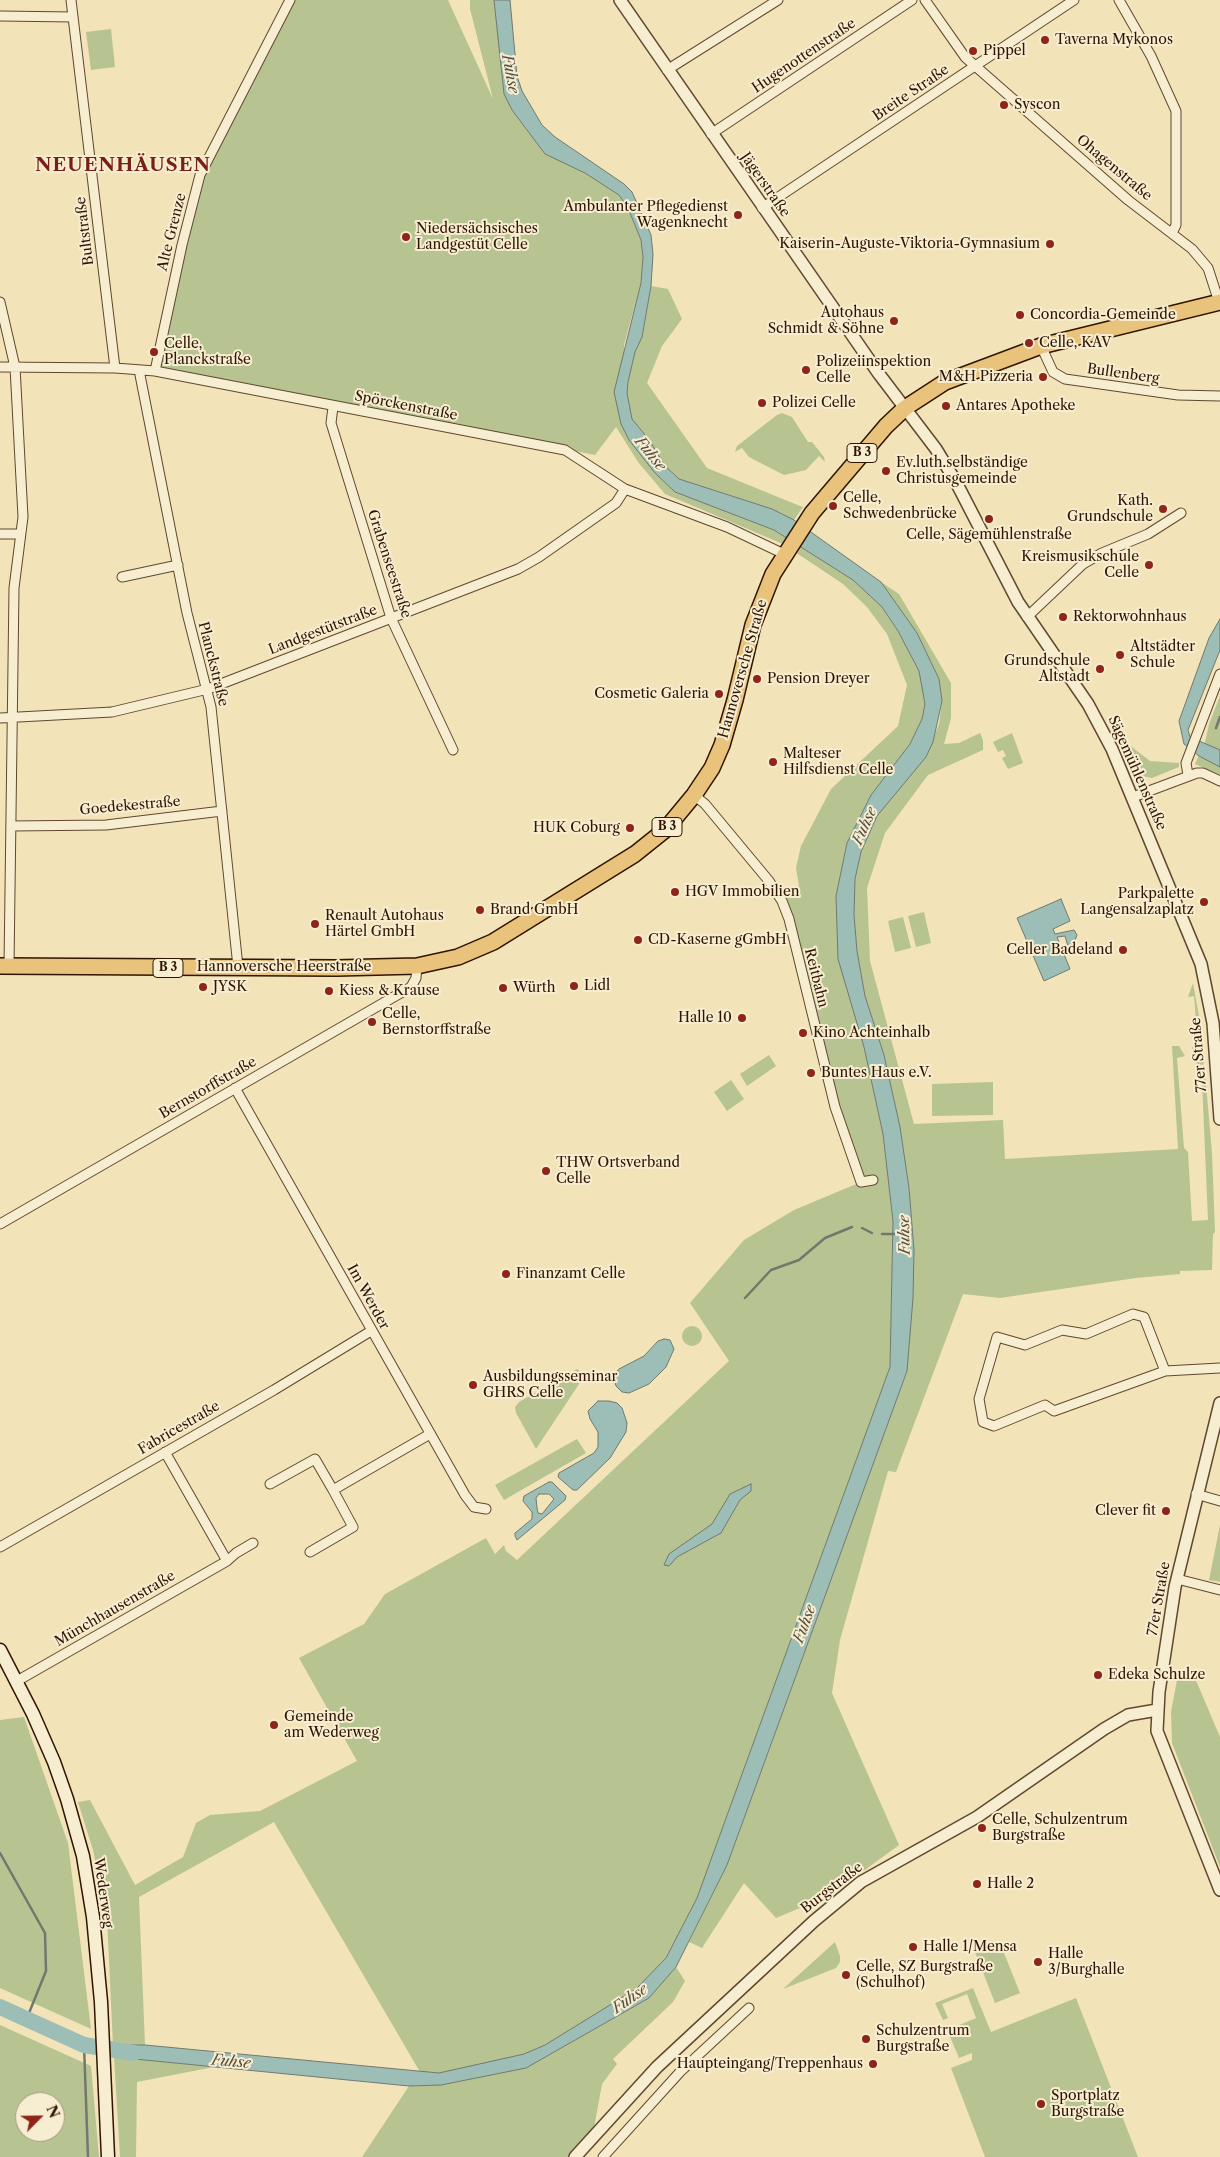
<!DOCTYPE html>
<html>
<head>
<meta charset="utf-8">
<style>
	body { margin:0 }
	#map { position:relative; width:1220px; height:2157px; overflow:hidden; background:#f2e3b8; font-family:"Libre Caslon Text",serif }
	canvas { display:block }
	.north { position:absolute; left:15px; top:2092px; width:50px; height:50px; box-sizing:border-box; background:#f7edd1; border:1px solid #a7967d; border-radius:50%; rotate:67deg; font-size:14px; font-weight:700; line-height:20px; text-align:center; color:#2f1400 }
	.north::after { content:''; display:block; margin:auto; width:18px; height:22px; background:#8f2418; clip-path:polygon(50% 0,100% 100%,50% 72%,0 100%) }
</style>
</head>
<body>
<div id="map">
<canvas width="1220" height="2157"></canvas>
<div class="north">N</div>
</div>
<script>
const c = document.querySelector('canvas').getContext('2d');
c.lineJoin = 'round';
function fill(path, color) { c.fillStyle = color; c.fill(path, 'evenodd'); }
const poly = rows => new Path2D(rows.map(r => 'M' + r).join(''));
function strokePath(path, color, width, dash) { c.strokeStyle = color; c.lineWidth = width; c.lineCap = dash ? 'butt' : 'round'; c.setLineDash(dash || []); c.stroke(path); }
function write(font, color, halo, rows, align = 'center') {
  c.font = font + ' "Libre Caslon Text",serif'; c.lineWidth = 4; c.setLineDash([]); c.textBaseline = 'middle'; c.strokeStyle = halo; c.fillStyle = color; for (const [text, x, y, turn = 0] of rows) {
    c.save(); c.translate(x, y); c.rotate((+turn || 0) * Math.PI / 180); c.textAlign = isNaN(turn) ? turn : align; if (halo) c.strokeText(text, 0, 0); c.fillText(text, 0, 0); c.restore();
  }
}
fill(poly([
	[293,0,448,0,493,99,470,9,470,0,494,0,512,110,545,153,585,173,619,195,628,208,641,240,643,257,641,283,624,345,629,440,655,473,675,492,774,530,853,580,882,607,898,631,919,671,924,690,925,704,922,719,910,744,871,795,847,843,836,896,864,1047,883,1134,893,1221,890,1367,697,1898,666,1958,636,1990,545,2045,524,2054,496,2062,439,2073,420,2072,274,1822,139,1897,145,2045,113,2045,107,1918,93,1850,78,1802,90,1800,135,1885,183,1857,196,1823,210,1815,260,1811,357,1761,299,1658,364,1624,385,1594,486,1538,495,1554,504,1545,506,1551,517,1560,729,1361,690,1303,744,1240,794,1210,861,1182,828,1084,794,947,777,901,799,886,796,868,801,846,831,789,898,726,907,685,887,634,867,607,843,584,783,544,665,494,638,462,616,427,595,455,159,369,202,176],
	[111,29,115,67,91,70,86,32],
	[651,286,668,289,682,319,662,346,647,383,707,468,800,506,803,507,794,520,772,509,679,479,665,466,650,441,632,419,627,393,628,382,635,352,642,337],
	[782,413,792,417,808,442,812,442,824,457,825,462,819,456,806,470,784,475,749,457,742,448,735,452,737,446,777,415],
	[881,582,899,594,951,683,951,718,944,744,959,743,980,733,983,740,983,750,928,775,885,833,867,888,870,961,914,1124,1003,1120,1005,1159,1178,1149,1172,1046,1179,1046,1185,1056,1177,1058,1184,1148,1188,1152,1192,1221,1208,1220,1202,1081,1195,1081,1197,1075,1205,1073,1212,1153,1215,1232,1213,1234,1212,1270,1180,1271,1180,1274,1136,1278,1000,1298,963,1294,896,1472,888,1471,840,1640,832,1693,899,1845,836,1891,799,1905,800,1908,776,1918,744,1883,702,1948,689,1942,727,1865,907,1371,914,1250,909,1188,900,1127,884,1055,865,996,857,951,854,915,855,879,861,852,877,815,926,757,939,724,942,701,939,679,917,633],
	[1220,696,1220,775,1195,764,1205,742,1209,724],
	[1012,733,1023,763,1008,769,1002,758,1006,756,1003,750,998,752,993,742],
	[1124,741,1150,761,1179,763,1179,767,1152,778,1142,776,1135,768],
	[924,912,931,943,916,947,908,916],
	[903,917,911,948,895,952,888,921],
	[1193,983,1201,1027,1199,1044,1204,1065,1197,1064,1193,1059,1192,1047,1198,1046,1194,996,1188,997],
	[769,1055,776,1066,747,1086,740,1074],
	[731,1080,744,1099,727,1111,714,1092],
	[993,1082,993,1115,932,1116,932,1084],
	'682 1336a10 10 0 1 1 20 0a10 10 0 1 1-20 0Z',
	[577,1369,585,1375,536,1449,516,1413,515,1407,519,1402],
	[577,1439,586,1453,504,1500,495,1485],
	[1220,1525,1220,1582,1209,1580],
	[1192,1671,1220,1737,1220,1867,1172,1743,1171,1712,1177,1680],
	[24,1717,68,1843,91,2029,0,1988,0,1720],
	[835,1942,840,1956,840,1962,836,1968,783,1989],
	[1000,1943,1020,1993,995,2003,975,1952],
	[676,1967,685,1981,673,2002,613,2059,617,2064,602,2084,594,2128,568,2157,362,2157,409,2086,441,2085,526,2068,649,1998],
	[973,1988,991,2032,1076,1998,1138,2157,985,2157,951,2068,972,2060,972,2053,959,2058,946,2027,951,2026,952,2028,976,2018,967,1994,942,2004,948,2018,943,2020,935,2003],
	[0,2025,91,2066,99,2157,0,2157],
	[25,2102,55,2102,55,2132,25,2132],
	[114,2057,214,2067,137,2082,136,2157,120,2157]
]), '#b7c492');
const water = poly([
	[494,0,510,0,517,76,522,91,542,125,555,137,624,184,632,192,651,235,653,254,651,286,642,337,635,352,628,382,627,393,632,419,650,441,665,466,679,479,772,509,794,520,881,582,917,633,939,679,942,701,933,742,926,757,877,816,861,852,855,879,854,915,857,951,865,996,884,1055,900,1127,909,1188,914,1250,913,1298,907,1371,727,1865,676,1967,649,1998,526,2068,441,2085,409,2086,114,2057,113,2045,145,2045,439,2073,524,2054,545,2045,636,1989,666,1958,697,1898,890,1367,893,1221,883,1134,864,1047,838,959,836,896,847,843,871,795,910,744,922,719,925,704,919,671,898,631,882,607,853,580,774,530,675,492,655,473,629,440,621,424,614,392,641,283,643,257,641,240,628,208,619,195,585,173,545,154,512,110,504,94,494,0],
	[1220,619,1220,650,1188,730,1190,737,1220,750,1220,767,1199,756,1184,744,1179,721,1209,638,1220,619],
	[1061,899,1070,921,1053,929,1055,934,1074,930,1077,935,1074,943,1081,951,1074,955,1069,950,1065,936,1057,937,1070,969,1044,981,1017,918,1061,899],
	[664,1339,670,1340,674,1349,666,1367,649,1384,629,1393,622,1392,616,1386,613,1376,619,1369,644,1356,658,1341,664,1339],
	[598,1401,609,1401,617,1403,622,1408,627,1423,626,1432,610,1458,577,1490,573,1490,558,1477,559,1473,594,1453,598,1447,598,1432,590,1419,588,1411,598,1401],
	[549,1482,552,1482,566,1496,565,1500,517,1540,515,1536,515,1533,532,1519,532,1512,523,1501,524,1496,549,1482],
	[539,1494,549,1494,554,1499,542,1514,538,1513,537,1508,536,1498,539,1494],
	[751,1484,751,1491,740,1500,721,1533,677,1557,669,1566,664,1565,669,1554,712,1524,730,1494,751,1484]
]);
fill(water, '#9dbdb7');
strokePath(water, '#71796e', 1);
strokePath(poly([
	[1216,728,1220,717],
	[862,1228,872,1233],
	[882,1234,896,1234],
	[745,1298,771,1270,799,1260,825,1238,852,1227],
	[0,1853,45,1933,46,1971,27,2018],
	[84,2045,88,2157]
]), '#71796e', 2.5);
strokePath(poly([
	[0,2007,84,2045,134,2053]
]), '#9dbdb7', 16);
const minor = poly([
	[71,0,115,368],
	[925,0,965,57,1128,200,1192,249,1208,268,1219,302],
	[1119,0,1151,56,1176,111,1176,225,1172,233],
	[0,16,73,17],
	[667,70,778,0],
	[711,134,912,0],
	[762,208,1074,0],
	[0,302,15,367,23,517,14,588,9,966],
	[1041,346,1053,372,1065,379,1178,395,1220,396],
	[0,367,115,368,155,371,565,450,625,489,727,527,784,554],
	[139,370,187,613,211,707,238,967],
	[155,371,182,245,200,175,290,0],
	[333,407,331,423,391,618,453,750],
	[0,534,20,534],
	[122,577,178,565],
	[1027,617,1083,564,1102,553,1148,534,1181,513],
	[0,718,112,712,208,689,518,569,539,557,616,503,625,489],
	[1188,775,1186,763,1220,674],
	[694,795,705,804,769,881,782,901,789,919,835,1107,861,1182,873,1180],
	[1133,797,1197,773,1203,773,1220,781],
	[11,826,106,825,222,811],
	[235,1088,465,1495,474,1507,486,1509],
	[0,1224,411,987,416,978,417,966],
	[1165,1371,1144,1317,1133,1314,1086,1334,1062,1330,1025,1345,997,1337,979,1399,983,1422,994,1426,1045,1405,1054,1411,1165,1371,1220,1368],
	[270,1484,315,1459,333,1490,430,1434],
	[1196,1494,1220,1501],
	[0,1547,274,1390,371,1331],
	[310,1552,353,1527,333,1490],
	[227,1561,236,1553,253,1543],
	[1177,1579,1220,1590],
	[17,1681,227,1561,165,1452],
	[603,2157,680,2072,749,2008]
]);
const tertiary = poly([
	[620,0,879,374,936,449,956,482,1018,602,1088,704,1112,749,1201,964,1213,1023,1220,1119],
	[1220,1403,1175,1587,1159,1692,1157,1731,1220,1890],
	[575,2157,657,2067,814,1921,861,1882,977,1817,1104,1729,1128,1715,1157,1710]
]);
const secondary = poly([
	[0,1650,33,1714,54,1762,67,1799,83,1856,93,1917,101,2002,108,2157]
]);
const primary = poly([
	[0,966,337,968,417,966,458,957,493,942,635,854,665,830,694,795,712,768,722,745,735,700,753,625,773,574,812,513,886,426,905,408,945,382,1041,346,1220,302]
]);
strokePath(minor, '#60482e', 11);
strokePath(tertiary, '#60482e', 14);
strokePath(secondary, '#2f1400', 15);
strokePath(primary, '#2f1400', 18);
strokePath(minor, '#f7edd1', 9);
strokePath(tertiary, '#f7edd1', 11);
strokePath(secondary, '#f7edd1', 12);
strokePath(primary, '#e9c27c', 15);
for (const [x, y, r, color] of [
	[1045,40,5,"#8f2418"],
	[973,51,5,"#8f2418"],
	[1004,105,5,"#8f2418"],
	[738,215,5,"#8f2418"],
	[406,237,5,"#8f2418"],
	[1050,244,5,"#8f2418"],
	[1020,315,5,"#8f2418"],
	[894,321,5,"#8f2418"],
	[1029,343,5,"#8f2418"],
	[154,352,5,"#8f2418"],
	[806,370,5,"#8f2418"],
	[1043,377,5,"#8f2418"],
	[762,403,5,"#8f2418"],
	[946,406,5,"#8f2418"],
	[886,471,5,"#8f2418"],
	[833,506,5,"#8f2418"],
	[1163,509,5,"#8f2418"],
	[989,519,5,"#8f2418"],
	[1149,565,5,"#8f2418"],
	[1063,617,5,"#8f2418"],
	[1120,655,5,"#8f2418"],
	[1100,669,5,"#8f2418"],
	[757,679,5,"#8f2418"],
	[719,694,5,"#8f2418"],
	[773,762,5,"#8f2418"],
	[630,828,5,"#8f2418"],
	[675,892,5,"#8f2418"],
	[1204,902,5,"#8f2418"],
	[480,910,5,"#8f2418"],
	[315,924,5,"#8f2418"],
	[638,940,5,"#8f2418"],
	[1123,950,5,"#8f2418"],
	[574,986,5,"#8f2418"],
	[203,987,5,"#8f2418"],
	[503,988,5,"#8f2418"],
	[329,991,5,"#8f2418"],
	[742,1018,5,"#8f2418"],
	[372,1022,5,"#8f2418"],
	[803,1033,5,"#8f2418"],
	[811,1073,5,"#8f2418"],
	[546,1171,5,"#8f2418"],
	[506,1274,5,"#8f2418"],
	[473,1385,5,"#8f2418"],
	[1166,1511,5,"#8f2418"],
	[1098,1675,5,"#8f2418"],
	[274,1725,5,"#8f2418"],
	[982,1828,5,"#8f2418"],
	[977,1884,5,"#8f2418"],
	[913,1947,5,"#8f2418"],
	[1038,1962,5,"#8f2418"],
	[846,1975,5,"#8f2418"],
	[866,2039,5,"#8f2418"],
	[873,2064,5,"#8f2418"],
	[1041,2104,5,"#8f2418"]
]) { const dot = new Path2D(); dot.arc(x, y, r, 0, 2 * Math.PI); c.fillStyle = color; c.fill(dot); strokePath(dot, '#f7edd1', 2); }
for (const [x, y, w] of [
	[862,453,30],
	[667,827,30],
	[168,968,30]
]) { const box = new Path2D(); box.roundRect(x - w / 2, y - 9.5, w, 19, 4); c.fillStyle = '#f7edd1'; c.fill(box); strokePath(box, '#2f1400', 1); }
write('bold 12px', '#2f1400', null, [
	["B 3",862,453],
	["B 3",667,827],
	["B 3",168,968]
]);
write('14px', '#2f1400', '#f7edd1', [
	["Taverna Mykonos",1055,40],
	["Pippel",983,51],
	["Syscon",1014,105],
	["Ambulanter Pflegedienst",728,207,"right"],
	["Wagenknecht",728,223,"right"],
	["Niedersächsisches",416,229],
	["Landgestüt Celle",416,245],
	["Kaiserin-Auguste-Viktoria-Gymnasium",1040,244,"right"],
	["Autohaus",884,313,"right"],
	["Schmidt & Söhne",884,329,"right"],
	["Concordia-Gemeinde",1030,315],
	["Celle, KAV",1039,343],
	["Celle,",164,344],
	["Planckstraße",164,360],
	["Polizeiinspektion",816,362],
	["Celle",816,378],
	["M&H Pizzeria",1033,377,"right"],
	["Polizei Celle",772,403],
	["Antares Apotheke",956,406],
	["Ev.luth.selbständige",896,463],
	["Christusgemeinde",896,479],
	["Celle,",843,498],
	["Schwedenbrücke",843,514],
	["Kath.",1153,501,"right"],
	["Grundschule",1153,517,"right"],
	["Celle, Sägemühlenstraße",989,535,"center"],
	["Kreismusikschule",1139,557,"right"],
	["Celle",1139,573,"right"],
	["Rektorwohnhaus",1073,617],
	["Altstädter",1130,647],
	["Schule",1130,663],
	["Grundschule",1090,661,"right"],
	["Altstadt",1090,677,"right"],
	["Pension Dreyer",767,679],
	["Cosmetic Galeria",709,694,"right"],
	["Malteser",783,754],
	["Hilfsdienst Celle",783,770],
	["HUK Coburg",620,828,"right"],
	["HGV Immobilien",685,892],
	["Parkpalette",1194,894,"right"],
	["Langensalzaplatz",1194,910,"right"],
	["Brand GmbH",490,910],
	["Renault Autohaus",325,916],
	["Härtel GmbH",325,932],
	["CD-Kaserne gGmbH",648,940],
	["Celler Badeland",1113,950,"right"],
	["Lidl",584,986],
	["JYSK",213,987],
	["Würth",513,988],
	["Kiess & Krause",339,991],
	["Celle,",382,1014],
	["Bernstorffstraße",382,1030],
	["Halle 10",732,1018,"right"],
	["Kino Achteinhalb",813,1033],
	["Buntes Haus e.V.",821,1073],
	["THW Ortsverband",556,1163],
	["Celle",556,1179],
	["Finanzamt Celle",516,1274],
	["Ausbildungsseminar",483,1377],
	["GHRS Celle",483,1393],
	["Clever fit",1156,1511,"right"],
	["Edeka Schulze",1108,1675],
	["Gemeinde",284,1717],
	["am Wederweg",284,1733],
	["Celle, Schulzentrum",992,1820],
	["Burgstraße",992,1836],
	["Halle 2",987,1884],
	["Halle 1/Mensa",923,1947],
	["Halle",1048,1954],
	["3/Burghalle",1048,1970],
	["Celle, SZ Burgstraße",856,1967],
	["(Schulhof)",856,1983],
	["Schulzentrum",876,2031],
	["Burgstraße",876,2047],
	["Haupteingang/Treppenhaus",863,2064,"right"],
	["Sportplatz",1051,2096],
	["Burgstraße",1051,2112]
], 'left');
write('14px', '#2f1400', '#f7edd1', [
	["Hugenottenstraße",804,56,-34],
	["Breite Straße",911,93,-34],
	["Ohagenstraße",1114,168,40],
	["Jägerstraße",765,185,55],
	["Bultstraße",85,231,-97],
	["Alte Grenze",172,232,-76],
	["Bullenberg",1123,374,8],
	["Spörckenstraße",406,406,11],
	["Grabenseestraße",389,564,72],
	["Landgestütstraße",323,630,-21],
	["Planckstraße",213,664,76],
	["Hannoversche Straße",743,669,-74],
	["Sägemühlenstraße",1137,773,66],
	["Goedekestraße",130,806,-5],
	["Hannoversche Heerstraße",284,967],
	["Reitbahn",816,978,76],
	["77er Straße",1199,1055,-95],
	["Bernstorffstraße",208,1088,-30],
	["Im Werder",368,1297,61],
	["Fabricestraße",179,1428,-30],
	["77er Straße",1159,1599,-80],
	["Münchhausenstraße",115,1609,-30],
	["Burgstraße",832,1888,-38],
	["Wederweg",103,1893,82]
]);
write('italic 15px', '#564f40', '#f7edd1', [
	["Fuhse",510,74,79],
	["Fuhse",650,454,51],
	["Fuhse",865,826,-66],
	["Fuhse",905,1235,-91],
	["Fuhse",805,1624,-70],
	["Fuhse",630,1999,-35],
	["Fuhse",231,2062,5]
]);
c.letterSpacing = '1px';
write('bold 19px', '#7a1f14', '#f7edd1', [
	["NEUENHÄUSEN",123,166]
]);
c.letterSpacing = '0px';
</script>
</body>
</html>
